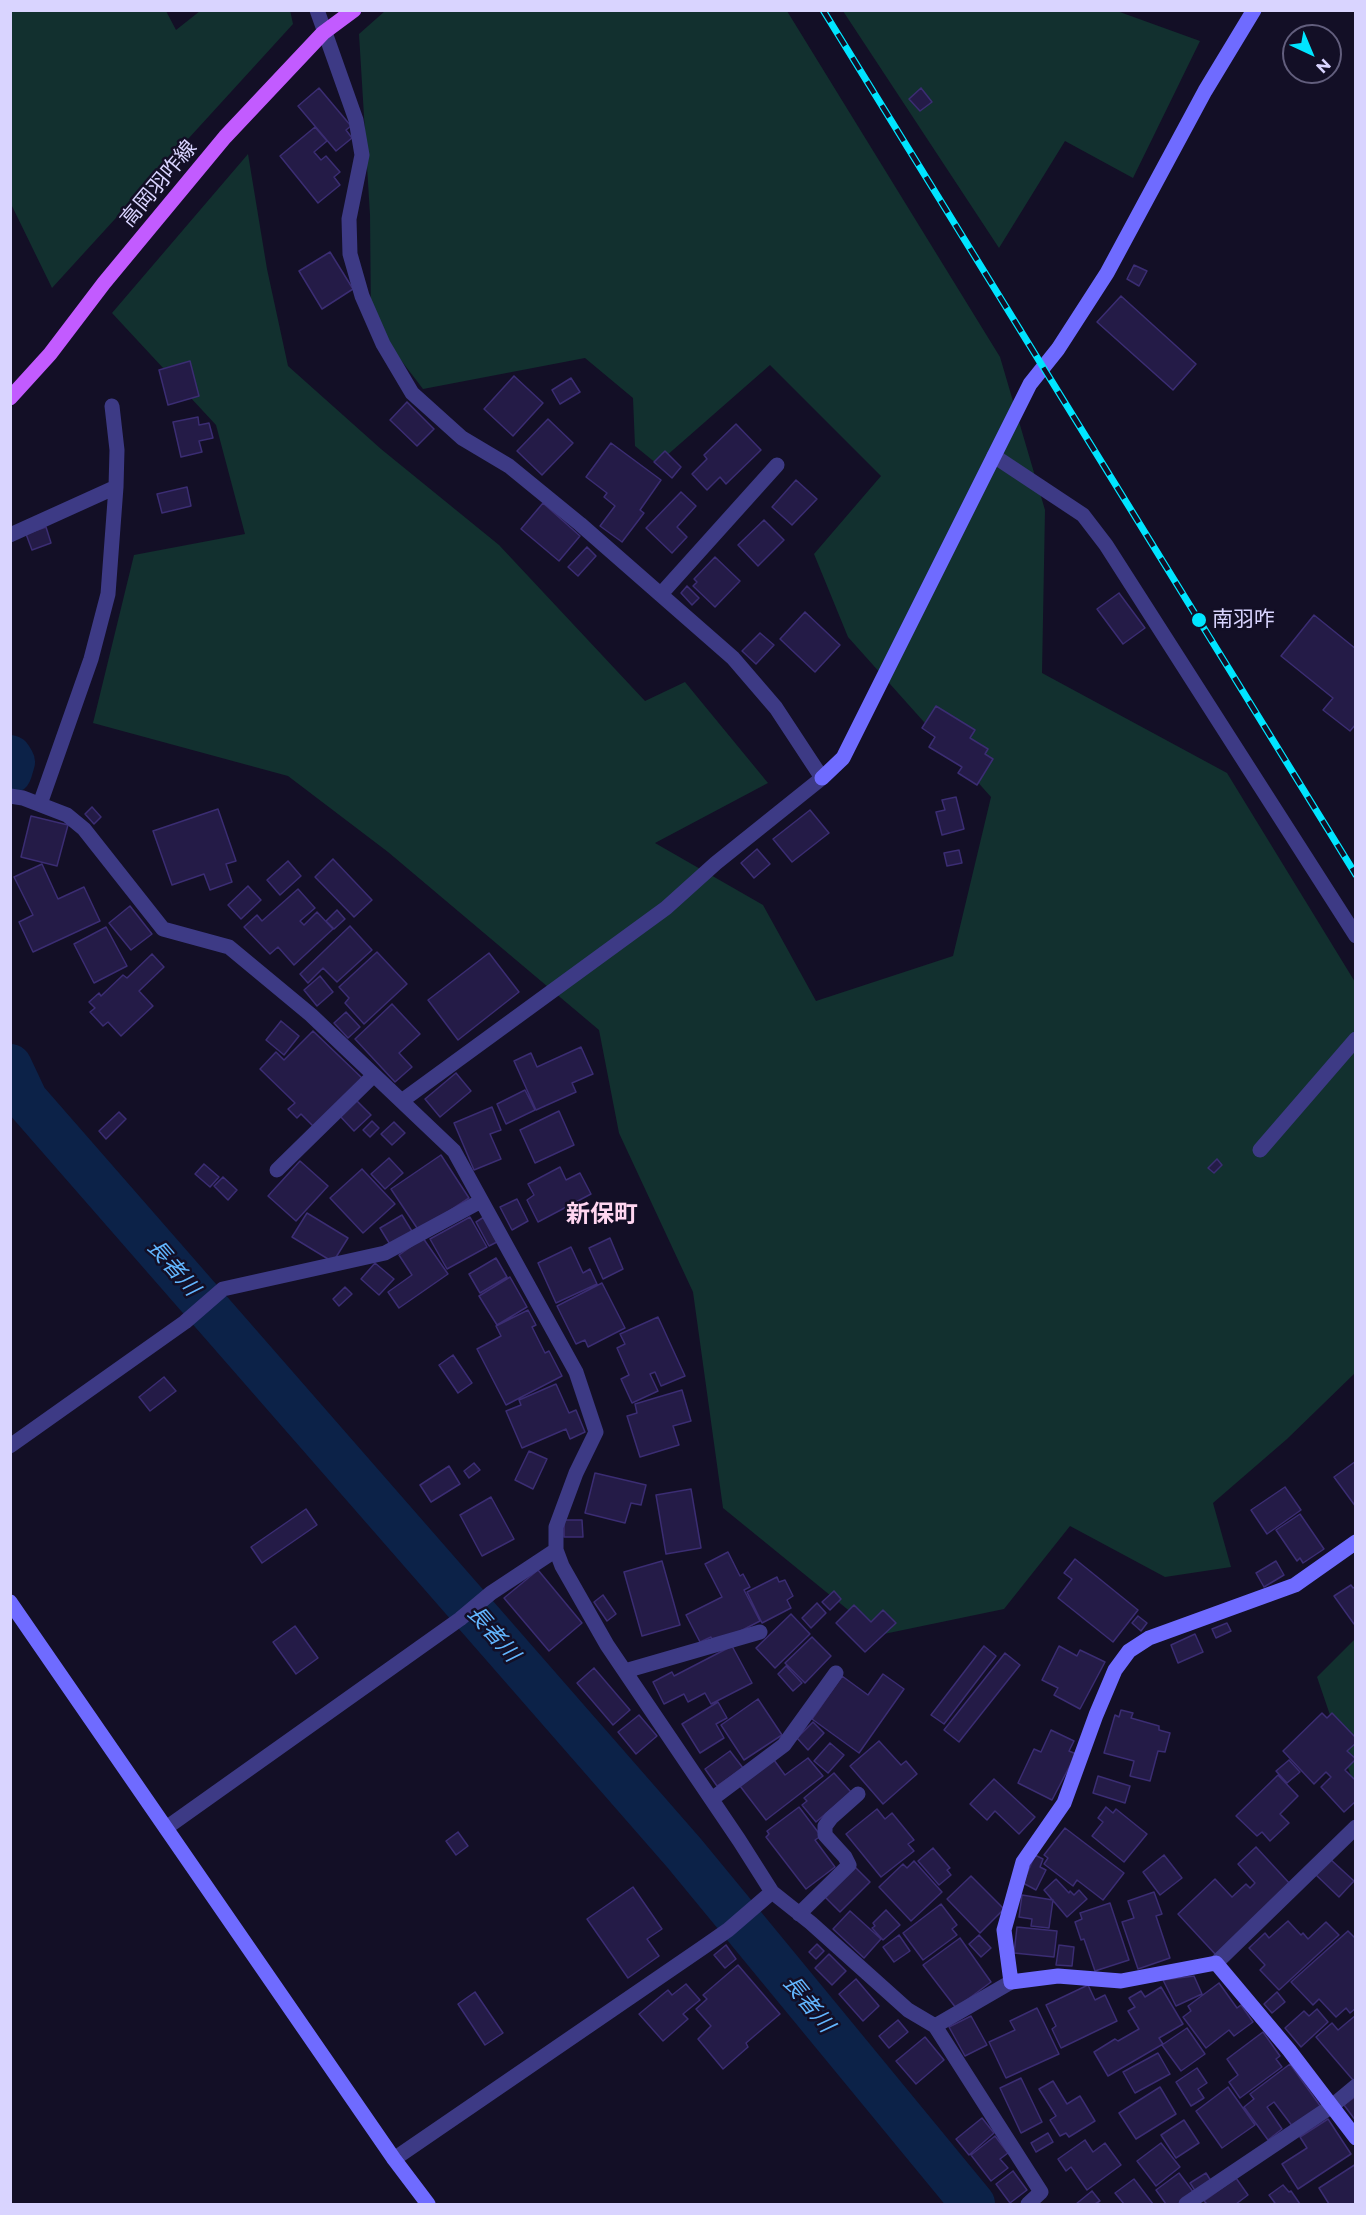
<!DOCTYPE html>
<html>
<head>
<meta charset="utf-8">
<style>
	body { margin:0 }
	#map { position:relative; width:1366px; height:2215px; overflow:hidden; background:#130f26; font-family:Montserrat,sans-serif }
	canvas { display:block }
	.frame { position:absolute; inset:0; border:12px solid #d9d4ff; pointer-events:none }
	.north { position:absolute; left:1282px; top:24px; width:60px; height:60px; box-sizing:border-box; background:#130f26; border:2px solid #625e7d; border-radius:50%; rotate:136deg; font-size:16px; font-weight:700; line-height:24px; text-align:center; color:#d9d4ff }
	.north::after { content:''; display:block; margin:auto; width:21px; height:27px; background:#00e5ff; clip-path:polygon(50% 0,100% 100%,50% 72%,0 100%) }
</style>
</head>
<body>
<div id="map">
<canvas width="1366" height="2215"></canvas>
<div class="frame"></div>
<div class="north">N</div>
</div>
<script>
const c = document.querySelector('canvas').getContext('2d');
c.lineJoin = 'round';
function fill(path, color) { c.fillStyle = color; c.fill(path, 'evenodd'); }
const poly = rows => new Path2D(rows.map(r => 'M' + r).join(''));
function strokePath(path, color, width, dash) { c.strokeStyle = color; c.lineWidth = width; c.lineCap = dash ? 'butt' : 'round'; c.setLineDash(dash || []); c.stroke(path); }
function write(font, color, halo, rows, align = 'center') {
  c.font = font + ' Montserrat,"Noto Sans JP",sans-serif'; c.lineWidth = 5; c.setLineDash([]); c.textBaseline = 'middle'; c.strokeStyle = halo; c.fillStyle = color; for (const [text, x, y, turn = 0] of rows) {
    c.save(); c.translate(x, y); c.rotate((+turn || 0) * Math.PI / 180); c.textAlign = isNaN(turn) ? turn : align; if (halo) c.strokeText(text, 0, 0); c.fillText(text, 0, 0); c.restore();
  }
}
fill(poly([
	[11,10,166,11,176,30,200,11,290,10,293,24,52,288,11,204],
	[385,11,787,11,1000,357,1045,510,1042,673,1227,773,1355,982,1355,1373,1287,1439,1213,1503,1231,1567,1165,1577,1070,1526,1004,1609,879,1635,723,1508,693,1292,619,1133,599,1030,388,852,288,776,93,723,134,555,245,534,216,425,112,313,248,154,267,269,288,366,381,449,499,545,645,701,685,682,768,783,655,843,763,905,816,1001,953,956,991,797,848,637,814,554,881,476,770,365,657,464,635,446,633,398,585,358,423,389,371,321,370,215,359,34],
	[843,11,1117,11,1200,41,1133,178,1065,141,999,248],
	[1355,1639,1355,1788,1317,1677]
]), '#12302f');
strokePath(poly([
	[10,757,13,762,10,772],
	[10,1066,26,1100,684,1853,973,2204]
]), '#0c2248', 44);
const building = poly([
	[319,88,351,126,346,130,352,138,336,151,298,106,319,88],
	[921,88,932,102,920,111,909,99,921,88],
	[315,127,327,141,314,152,321,160,326,156,340,172,334,177,340,185,318,203,280,156,315,127],
	[330,252,353,289,322,309,299,271,330,252],
	[1134,265,1147,271,1139,286,1127,279,1134,265],
	[1121,296,1196,364,1173,390,1097,322,1121,296],
	[190,361,199,396,168,405,159,370,190,361],
	[514,376,543,403,513,436,484,409,514,376],
	[571,378,580,392,560,404,552,390,571,378],
	[407,402,434,429,417,446,390,420,407,402],
	[198,417,199,425,209,423,213,438,199,441,202,452,181,457,173,422,198,417],
	[548,419,573,443,542,475,517,451,548,419],
	[736,424,761,450,726,484,720,477,707,490,692,474,707,459,704,455,736,424],
	[611,443,661,480,640,510,644,513,622,542,600,526,615,506,604,497,607,493,586,477,611,443],
	[665,451,681,467,672,478,654,462,665,451],
	[796,480,817,499,792,525,772,507,796,480],
	[187,487,191,506,162,513,157,494,187,487],
	[681,492,696,506,677,527,687,537,672,553,646,528,681,492],
	[543,503,580,536,559,561,521,529,543,503],
	[764,520,784,540,758,566,738,545,764,520],
	[46,527,51,543,32,550,26,534,46,527],
	[587,547,596,556,578,576,568,567,587,547],
	[715,557,740,581,715,607,693,586,697,582,694,579,715,557],
	[687,586,699,598,692,605,681,593,687,586],
	[1119,593,1145,628,1123,644,1097,609,1119,593],
	[805,612,840,645,815,672,780,639,805,612],
	[1314,615,1356,649,1356,724,1350,731,1323,710,1333,698,1281,656,1314,615],
	[760,633,774,645,756,664,742,651,760,633],
	[936,706,975,730,970,738,988,749,985,754,993,759,977,785,958,773,962,767,929,747,935,737,922,728,936,706],
	[956,797,964,829,942,835,936,812,945,810,942,800,956,797],
	[92,807,101,817,94,824,85,814,92,807],
	[218,809,236,861,226,864,232,882,210,890,204,874,172,885,153,831,218,809],
	[810,810,829,833,792,862,773,839,810,810],
	[31,816,68,825,57,866,21,857,31,816],
	[757,849,770,864,754,878,741,863,757,849],
	[959,850,962,863,947,866,944,853,959,850],
	[333,859,372,900,354,917,315,877,333,859],
	[288,861,301,876,280,895,267,880,288,861],
	[42,864,58,899,84,887,100,921,33,952,19,922,33,915,14,877,42,864],
	[248,886,261,900,241,919,228,905,248,886],
	[298,889,315,908,300,921,304,925,317,912,333,929,294,965,278,947,270,954,244,927,257,915,262,921,298,889],
	[130,906,152,934,131,950,109,923,130,906],
	[337,910,345,919,334,929,326,921,337,910],
	[350,926,372,950,337,982,323,968,308,983,300,974,350,926],
	[106,927,127,966,94,983,74,944,106,927],
	[377,952,407,984,364,1024,345,1003,349,998,339,987,377,952],
	[489,953,519,992,458,1040,428,1000,489,953],
	[152,954,164,967,139,991,153,1006,121,1036,108,1022,103,1026,90,1012,95,1008,89,1002,99,993,101,996,123,975,127,978,152,954],
	[320,976,333,992,317,1006,304,990,320,976],
	[392,1004,420,1034,399,1053,412,1067,395,1082,355,1039,392,1004],
	[346,1012,360,1027,348,1038,334,1023,346,1012],
	[281,1021,299,1036,284,1055,266,1040,281,1021],
	[313,1031,362,1078,314,1127,301,1114,297,1118,288,1109,295,1103,260,1069,276,1052,284,1060,313,1031],
	[581,1047,593,1074,572,1083,576,1092,536,1110,514,1061,531,1053,537,1067,581,1047],
	[456,1073,471,1091,440,1117,425,1099,456,1073],
	[525,1090,535,1110,506,1124,497,1104,525,1090],
	[355,1099,371,1115,354,1131,339,1115,355,1099],
	[492,1107,501,1130,490,1134,501,1159,474,1170,454,1123,492,1107],
	[559,1111,574,1145,535,1163,520,1130,559,1111],
	[119,1112,126,1119,106,1139,99,1131,119,1112],
	[372,1121,379,1128,370,1137,363,1130,372,1121],
	[394,1122,405,1133,392,1145,381,1134,394,1122],
	[441,1155,469,1198,419,1231,391,1189,441,1155],
	[389,1158,403,1173,385,1189,371,1174,389,1158],
	[1217,1159,1222,1165,1214,1173,1208,1168,1217,1159],
	[300,1161,328,1186,296,1221,268,1196,300,1161],
	[204,1164,219,1177,210,1187,195,1174,204,1164],
	[560,1167,566,1180,580,1173,591,1194,538,1222,527,1200,534,1195,528,1184,560,1167],
	[362,1169,395,1204,363,1233,330,1198,362,1169],
	[223,1177,237,1190,228,1200,214,1186,223,1177],
	[517,1199,528,1221,512,1230,500,1207,517,1199],
	[307,1213,348,1238,333,1262,292,1237,307,1213],
	[402,1215,413,1233,391,1246,380,1228,402,1215],
	[470,1217,487,1247,447,1269,430,1239,470,1217],
	[484,1217,497,1242,489,1246,476,1222,484,1217],
	[423,1238,448,1274,399,1308,388,1292,412,1275,399,1255,423,1238],
	[610,1238,623,1269,603,1279,589,1248,610,1238],
	[571,1247,583,1273,590,1269,597,1284,556,1303,538,1263,571,1247],
	[496,1258,507,1277,480,1293,469,1274,496,1258],
	[375,1263,394,1279,379,1295,361,1279,375,1263],
	[510,1277,527,1307,497,1325,479,1296,510,1277],
	[602,1283,625,1328,588,1347,585,1340,576,1344,557,1306,602,1283],
	[345,1287,352,1294,339,1306,333,1299,345,1287],
	[528,1310,536,1325,532,1327,545,1353,549,1351,562,1376,506,1405,477,1349,501,1336,496,1326,528,1310],
	[658,1317,685,1376,661,1386,655,1372,650,1374,658,1391,632,1403,621,1379,629,1375,617,1348,625,1344,620,1334,658,1317],
	[453,1355,472,1383,458,1393,439,1365,453,1355],
	[164,1377,176,1391,150,1411,139,1397,164,1377],
	[556,1384,569,1413,576,1410,585,1432,570,1439,566,1429,522,1448,506,1411,521,1405,519,1400,556,1384],
	[682,1390,691,1421,673,1426,679,1445,640,1457,627,1416,637,1413,635,1404,682,1390],
	[529,1451,547,1459,533,1489,515,1480,529,1451],
	[1356,1461,1356,1507,1334,1477,1356,1461],
	[474,1463,480,1470,469,1478,464,1471,474,1463],
	[449,1466,460,1484,431,1502,420,1485,449,1466],
	[595,1473,646,1485,641,1505,631,1503,625,1523,585,1513,595,1473],
	[1285,1487,1301,1510,1267,1534,1251,1510,1285,1487],
	[691,1489,701,1548,666,1554,656,1495,691,1489],
	[491,1497,514,1539,482,1556,460,1515,491,1497],
	[306,1509,317,1525,262,1563,251,1547,306,1509],
	[1300,1514,1324,1549,1303,1563,1300,1558,1297,1561,1276,1530,1300,1514],
	[564,1520,582,1520,583,1537,564,1537,564,1520],
	[728,1552,740,1576,743,1574,750,1587,744,1590,760,1621,715,1644,711,1637,700,1642,686,1615,722,1597,705,1564,728,1552],
	[1075,1559,1138,1610,1113,1642,1058,1598,1072,1579,1064,1573,1075,1559],
	[662,1561,680,1625,642,1636,624,1572,662,1561],
	[1276,1561,1284,1575,1264,1587,1256,1573,1276,1561],
	[538,1570,582,1623,549,1651,504,1598,538,1570],
	[777,1577,779,1582,785,1580,793,1596,787,1600,791,1608,762,1623,747,1592,777,1577],
	[1351,1585,1353,1588,1356,1586,1356,1622,1354,1624,1334,1596,1351,1585],
	[834,1591,841,1599,830,1610,822,1602,834,1591],
	[603,1595,616,1614,607,1621,594,1602,603,1595],
	[817,1603,826,1613,811,1628,802,1618,817,1603],
	[854,1605,871,1622,883,1610,896,1623,865,1652,836,1623,854,1605],
	[791,1614,810,1634,775,1668,756,1648,791,1614],
	[1138,1616,1147,1623,1141,1631,1132,1623,1138,1616],
	[1227,1623,1231,1631,1216,1638,1212,1629,1227,1623],
	[295,1626,318,1658,296,1674,273,1642,295,1626],
	[1195,1634,1203,1652,1178,1663,1171,1645,1195,1634],
	[812,1637,831,1656,805,1683,785,1663,812,1637],
	[732,1646,752,1683,711,1704,705,1693,688,1702,684,1694,664,1704,653,1682,672,1672,674,1676,732,1646],
	[984,1646,996,1656,944,1724,931,1715,984,1646],
	[1059,1646,1077,1656,1080,1650,1105,1662,1080,1709,1054,1695,1058,1688,1042,1680,1059,1646],
	[1005,1653,1020,1665,959,1742,944,1730,1005,1653],
	[786,1666,802,1683,793,1691,778,1674,786,1666],
	[594,1668,630,1710,613,1725,577,1683,594,1668],
	[883,1674,904,1689,859,1753,812,1719,842,1676,868,1695,883,1674],
	[758,1699,782,1735,744,1760,721,1725,758,1699],
	[718,1702,727,1718,716,1724,724,1738,700,1753,682,1724,718,1702],
	[1121,1710,1133,1713,1131,1718,1159,1726,1159,1730,1170,1733,1165,1752,1158,1751,1150,1781,1130,1776,1134,1761,1104,1753,1115,1715,1119,1717,1121,1710],
	[1322,1713,1327,1718,1332,1713,1356,1738,1356,1743,1347,1751,1356,1759,1345,1770,1356,1781,1356,1801,1344,1812,1321,1787,1331,1777,1326,1772,1314,1784,1283,1751,1322,1713],
	[639,1715,657,1736,636,1754,618,1732,639,1715],
	[813,1722,824,1733,808,1750,797,1738,813,1722],
	[1051,1730,1074,1741,1069,1751,1076,1754,1052,1800,1018,1783,1034,1749,1041,1752,1051,1730],
	[879,1741,901,1765,906,1761,917,1774,883,1804,850,1766,879,1741],
	[830,1743,844,1755,828,1773,814,1761,830,1743],
	[730,1751,743,1768,717,1786,705,1769,730,1751],
	[808,1758,823,1776,766,1820,740,1786,774,1760,785,1775,808,1758],
	[1289,1760,1300,1772,1287,1783,1276,1771,1289,1760],
	[834,1773,851,1792,816,1822,802,1805,807,1801,804,1798,834,1773],
	[1278,1775,1298,1796,1280,1814,1289,1823,1270,1841,1262,1832,1257,1836,1236,1816,1278,1775],
	[1098,1776,1130,1786,1125,1803,1093,1793,1098,1776],
	[994,1779,1035,1817,1019,1834,995,1811,987,1820,970,1804,994,1779],
	[799,1807,821,1836,815,1840,835,1867,806,1889,766,1837,769,1834,767,1831,799,1807],
	[1106,1807,1113,1813,1116,1809,1147,1834,1124,1862,1092,1836,1103,1822,1098,1818,1106,1807],
	[877,1809,885,1819,892,1813,914,1840,908,1844,914,1851,881,1877,846,1834,877,1809],
	[1065,1828,1124,1873,1103,1900,1077,1880,1073,1886,1044,1864,1048,1858,1044,1855,1065,1828],
	[458,1832,468,1846,456,1855,446,1841,458,1832],
	[1256,1847,1291,1885,1216,1955,1178,1914,1215,1879,1232,1897,1246,1884,1250,1888,1255,1883,1238,1864,1256,1847],
	[933,1848,950,1868,947,1870,951,1875,939,1885,918,1861,933,1848],
	[1035,1855,1043,1859,1040,1867,1046,1870,1036,1890,1023,1883,1035,1855],
	[1164,1855,1182,1878,1160,1895,1143,1872,1164,1855],
	[1329,1858,1354,1881,1339,1897,1314,1873,1329,1858],
	[914,1861,942,1892,911,1921,879,1887,903,1864,907,1868,914,1861],
	[855,1867,870,1882,840,1912,825,1897,855,1867],
	[971,1876,1004,1909,980,1933,947,1899,971,1876],
	[1056,1879,1069,1893,1070,1891,1074,1895,1079,1890,1087,1899,1067,1917,1044,1890,1056,1879],
	[633,1887,662,1929,647,1939,659,1956,628,1978,587,1919,633,1887],
	[1154,1892,1162,1914,1156,1916,1170,1958,1138,1969,1122,1922,1134,1918,1128,1901,1154,1892],
	[1022,1895,1053,1900,1049,1928,1031,1926,1032,1919,1019,1917,1022,1895],
	[1110,1903,1129,1960,1095,1971,1084,1939,1081,1940,1075,1922,1082,1919,1080,1913,1110,1903],
	[941,1904,957,1925,952,1929,957,1935,923,1960,903,1933,941,1904],
	[886,1910,900,1925,883,1940,872,1928,875,1926,873,1923,886,1910],
	[850,1911,881,1939,864,1958,833,1929,850,1911],
	[1288,1921,1301,1935,1303,1933,1308,1939,1326,1922,1339,1935,1279,1990,1260,1970,1265,1965,1249,1948,1265,1933,1269,1938,1288,1921],
	[1017,1927,1057,1931,1054,1957,1014,1953,1017,1927],
	[1348,1931,1356,1939,1356,2008,1350,2013,1346,2008,1336,2017,1319,1999,1313,2005,1291,1982,1348,1931],
	[899,1935,910,1951,894,1962,883,1947,899,1935],
	[979,1935,991,1948,981,1957,969,1944,979,1935],
	[960,1938,991,1982,956,2008,923,1965,960,1938],
	[817,1944,824,1951,816,1959,809,1952,817,1944],
	[726,1945,736,1959,725,1968,714,1955,726,1945],
	[1059,1945,1074,1947,1072,1966,1056,1965,1059,1945],
	[829,1954,846,1971,832,1985,815,1968,829,1954],
	[738,1965,780,2014,746,2043,748,2047,723,2069,698,2039,711,2026,696,2009,707,1999,703,1995,738,1965],
	[1194,1976,1202,1994,1176,2006,1163,1980,1194,1976],
	[856,1979,879,2006,863,2021,839,1994,856,1979],
	[1219,1983,1237,2008,1241,2005,1253,2022,1234,2036,1229,2030,1206,2048,1183,2017,1191,2011,1188,2006,1219,1983],
	[686,1984,700,2000,683,2014,688,2019,663,2041,639,2014,668,1990,672,1995,686,1984],
	[1088,1985,1095,2000,1105,1995,1117,2021,1061,2048,1052,2029,1056,2026,1046,2005,1088,1985],
	[1161,1987,1183,2024,1159,2038,1163,2044,1108,2076,1094,2052,1115,2039,1118,2041,1139,2029,1128,2011,1135,2007,1129,1998,1141,1991,1145,1997,1161,1987],
	[475,1992,503,2033,485,2045,458,2004,475,1992],
	[1277,1992,1285,2002,1272,2013,1264,2004,1277,1992],
	[1037,2008,1059,2054,1006,2078,989,2042,1015,2030,1010,2021,1037,2008],
	[1317,2009,1328,2022,1301,2047,1285,2028,1304,2011,1309,2016,1317,2009],
	[1356,2015,1356,2078,1353,2080,1316,2037,1332,2023,1338,2030,1356,2015],
	[971,2016,987,2045,965,2056,949,2027,971,2016],
	[898,2020,908,2032,889,2048,879,2036,898,2020],
	[1187,2028,1205,2054,1181,2071,1162,2045,1187,2028],
	[1263,2032,1280,2056,1276,2059,1282,2067,1240,2098,1229,2082,1238,2075,1227,2059,1263,2032],
	[925,2037,944,2060,916,2084,896,2061,925,2037],
	[1158,2053,1170,2074,1135,2093,1123,2072,1158,2053],
	[1290,2064,1321,2107,1293,2127,1274,2102,1267,2107,1282,2129,1268,2140,1244,2107,1254,2099,1250,2094,1290,2064],
	[1197,2068,1207,2083,1198,2089,1204,2098,1191,2106,1176,2082,1197,2068],
	[1021,2078,1042,2122,1021,2133,1000,2088,1021,2078],
	[1053,2081,1067,2104,1080,2096,1095,2121,1069,2137,1066,2133,1060,2136,1050,2120,1056,2116,1039,2089,1053,2081],
	[1160,2087,1176,2114,1136,2139,1119,2113,1160,2087],
	[1228,2087,1255,2125,1222,2148,1196,2111,1228,2087],
	[1356,2096,1356,2121,1344,2105,1356,2096],
	[982,2118,994,2133,969,2155,956,2139,982,2118],
	[1328,2119,1351,2154,1298,2189,1282,2164,1307,2148,1300,2137,1328,2119],
	[1184,2120,1199,2143,1176,2158,1161,2135,1184,2120],
	[1048,2133,1053,2142,1036,2152,1031,2143,1048,2133],
	[995,2136,1008,2153,1000,2159,1008,2168,991,2181,971,2155,995,2136],
	[1085,2140,1093,2152,1105,2143,1121,2165,1087,2190,1071,2167,1066,2171,1058,2159,1085,2140],
	[1161,2143,1180,2167,1156,2186,1137,2161,1161,2143],
	[1356,2164,1356,2204,1329,2204,1319,2188,1356,2164],
	[1013,2171,1027,2190,1010,2203,996,2184,1013,2171],
	[1179,2173,1194,2193,1179,2204,1166,2204,1156,2190,1179,2173],
	[1206,2173,1211,2181,1196,2192,1190,2183,1206,2173],
	[1236,2178,1248,2195,1236,2204,1207,2204,1204,2201,1236,2178],
	[1134,2179,1153,2204,1124,2204,1115,2193,1134,2179],
	[1283,2185,1289,2192,1291,2191,1300,2204,1273,2204,1275,2203,1269,2195,1283,2185],
	[1092,2191,1100,2201,1095,2204,1076,2204,1092,2191]
]);
fill(building, '#241b47');
strokePath(building, '#3b2d73', 1.5);
strokePath(poly([
	[317,10,356,120,362,155,349,219,350,254,362,296,383,344,412,393,462,438,509,466,580,524,733,658,776,708,822,778,716,863,666,908,403,1100],
	[994,456,1083,515,1106,545,1356,936],
	[10,535,116,487],
	[661,594,777,465],
	[10,796,23,798,67,815,84,829,163,929,229,947,311,1015,454,1151,576,1372,596,1432,576,1473,556,1527,556,1550,562,1566,607,1645,739,1840,772,1892,811,1923,908,2010,935,2026,1041,2192,1028,2204],
	[40,804,91,659,108,594,116,487,117,450,112,406],
	[1260,1150,1356,1039],
	[277,1170,374,1075],
	[10,1446,185,1322,223,1289,385,1253,481,1201],
	[625,1671,760,1632],
	[712,1799,784,1745,836,1673],
	[166,1828,460,1619,491,1593,556,1550],
	[799,1914,849,1865,845,1857,825,1835,825,1826,831,1818,858,1794],
	[1216,1963,1356,1827],
	[935,2026,1011,1982],
	[394,2159,705,1946,728,1930,772,1892],
	[1186,2204,1332,2106,1356,2086]
]), '#3d3a85', 15);
strokePath(poly([
	[822,778,843,758,1030,384,1058,349,1107,273,1205,91,1254,10],
	[1356,1542,1295,1585,1149,1638,1129,1651,1115,1670,1096,1715,1064,1803,1023,1862,1004,1930,1011,1982,1058,1976,1121,1981,1216,1963,1289,2050,1356,2138],
	[10,1602,394,2159,428,2204]
]), '#6f6bff', 15);
strokePath(poly([
	[10,398,50,354,104,283,225,137,323,33,354,10]
]), '#c25bff', 15);
const rail = poly([
	[823,10,1356,875]
]);
strokePath(rail, '#00e5ff', 7);
strokePath(rail, '#130f26', 4.5, [14]);
for (const [x, y, r, color] of [
	[1199,620,8,"#00e5ff"]
]) { const dot = new Path2D(); dot.arc(x, y, r, 0, 2 * Math.PI); c.fillStyle = color; c.fill(dot); strokePath(dot, '#130f26', 2); }
write('21px', '#d9d4ff', '#130f26', [
	["高岡羽咋線",159,184,-50]
]);
write('21px', '#d9d4ff', '#130f26', [
	["南羽咋",1212,620]
], 'left');
write('italic 22px', '#62b6ff', '#130f26', [
	["長者川",173,1268,49],
	["長者川",493,1634,49],
	["長者川",808,2004,51]
]);
write('bold 24px', '#ffd6f0', '#130f26', [
	["新保町",602,1215]
]);
</script>
</body>
</html>
